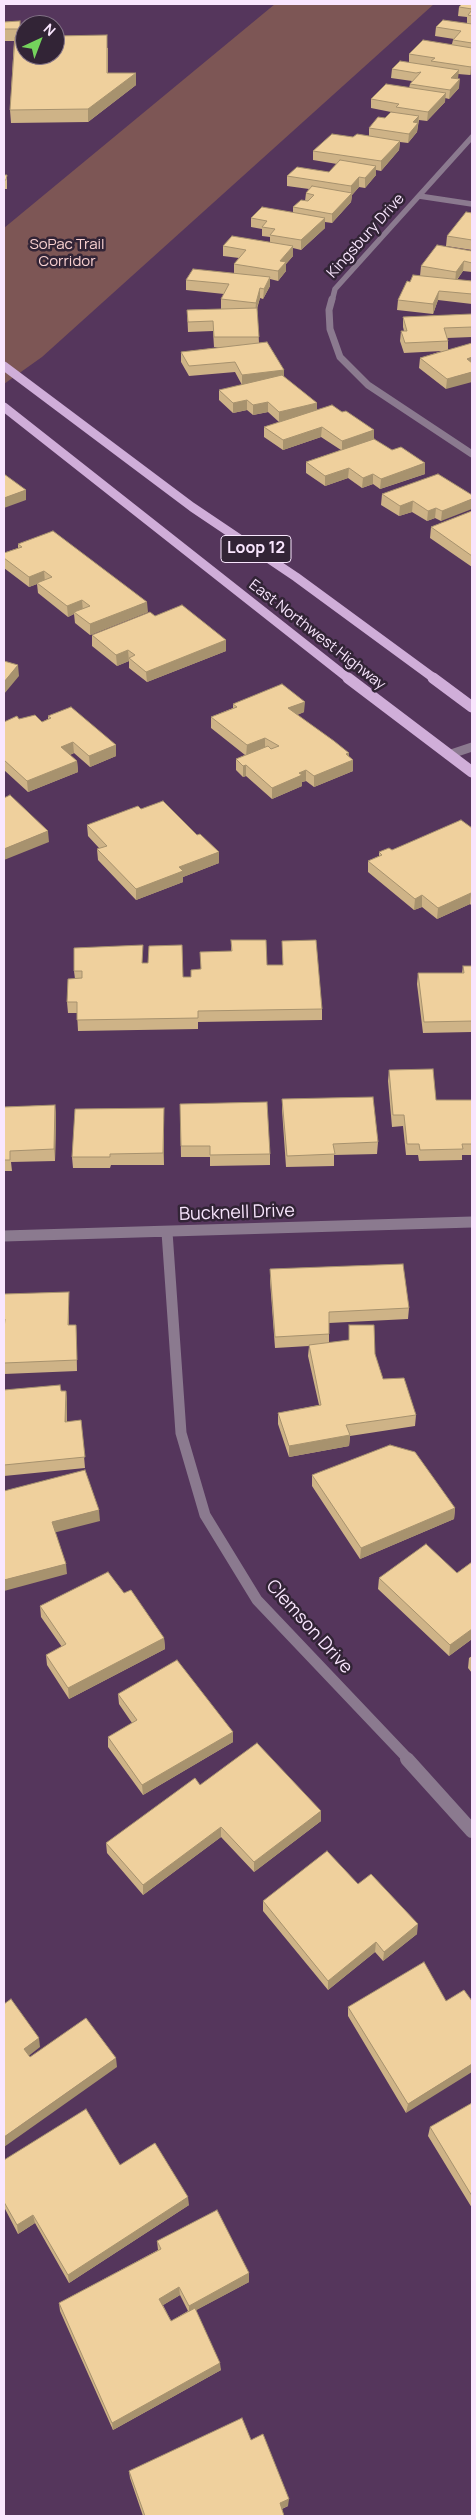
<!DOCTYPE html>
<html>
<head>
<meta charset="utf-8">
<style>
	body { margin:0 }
	#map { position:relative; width:476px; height:2520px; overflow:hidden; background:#55365c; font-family:Manrope,sans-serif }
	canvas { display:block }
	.frame { position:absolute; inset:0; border:5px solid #f9e6fe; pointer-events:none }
	.north { position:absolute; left:15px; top:15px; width:50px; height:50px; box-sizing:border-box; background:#322436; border:1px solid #827286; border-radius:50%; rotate:43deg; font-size:14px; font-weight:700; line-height:20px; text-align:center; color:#f9e6fe }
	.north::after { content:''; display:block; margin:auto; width:18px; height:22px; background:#74d25c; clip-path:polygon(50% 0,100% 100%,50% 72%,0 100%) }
</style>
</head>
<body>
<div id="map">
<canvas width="476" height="2520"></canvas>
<div class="frame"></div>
<div class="north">N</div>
</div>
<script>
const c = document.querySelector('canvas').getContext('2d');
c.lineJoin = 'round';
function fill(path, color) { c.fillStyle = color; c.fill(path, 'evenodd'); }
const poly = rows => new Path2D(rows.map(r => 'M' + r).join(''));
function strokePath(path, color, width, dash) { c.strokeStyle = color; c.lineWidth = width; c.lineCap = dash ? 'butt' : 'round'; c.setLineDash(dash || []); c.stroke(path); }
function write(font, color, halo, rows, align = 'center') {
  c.font = font + ' Manrope,sans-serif'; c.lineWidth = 5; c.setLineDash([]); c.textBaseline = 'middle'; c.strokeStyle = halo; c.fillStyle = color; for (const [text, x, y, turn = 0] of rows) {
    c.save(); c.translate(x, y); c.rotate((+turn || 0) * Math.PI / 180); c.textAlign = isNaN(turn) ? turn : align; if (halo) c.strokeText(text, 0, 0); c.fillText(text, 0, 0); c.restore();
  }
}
fill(poly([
	[275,4,434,4,42,357,4,384,4,228]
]), '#7d5655');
strokePath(poly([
	[419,196,472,204],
	[332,301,335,289,472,137]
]), '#8b7a8f', 5.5);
strokePath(poly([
	[332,299,329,310,330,329,340,357,368,385,472,454]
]), '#8b7a8f', 7);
strokePath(poly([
	[448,755,472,747]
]), '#8b7a8f', 9);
strokePath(poly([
	[167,1232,181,1433,205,1515,257,1600,409,1760],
	[4,1236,472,1222]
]), '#8b7a8f', 11);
strokePath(poly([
	[407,1759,472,1831]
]), '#8b7a8f', 14);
strokePath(poly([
	[4,366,192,507,296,577,435,679],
	[4,407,349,679]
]), '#d0aed9', 9);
strokePath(poly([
	[348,678,472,772],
	[433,678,472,707]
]), '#d0aed9', 11);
fill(poly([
	[472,4,472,73,470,75,458,74,458,79,459,88,449,99,445,98,445,102,427,121,419,120,417,132,408,143,400,142,399,150,381,171,376,170,376,175,365,188,359,187,352,195,351,202,332,223,325,222,325,228,301,250,293,248,293,256,286,264,286,271,278,281,270,279,270,286,263,299,260,298,257,309,259,343,284,370,284,377,317,403,317,410,374,439,425,474,380,489,373,484,362,488,348,478,325,486,306,473,306,462,341,450,321,437,283,450,264,437,264,427,279,422,268,412,253,415,247,410,233,413,219,400,219,390,242,385,235,372,189,376,181,362,181,352,223,347,214,347,213,331,188,332,187,310,221,309,221,299,224,294,186,290,186,280,234,273,234,264,239,258,223,256,223,246,270,242,270,237,262,236,262,229,251,227,251,218,293,212,293,207,305,201,306,193,309,189,287,186,287,176,329,172,337,164,313,160,313,151,353,137,369,136,369,128,396,113,371,108,371,99,409,88,410,84,412,81,391,78,392,69,409,62,409,54,452,44,453,40,454,39,435,36,436,27,467,23,467,17,458,16,459,7],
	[20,21,21,37,108,48,108,73,136,73,136,85,88,122,11,123,10,110,14,41,4,41,4,22],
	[4,175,7,175,7,189,4,189],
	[472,213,472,250,446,246,447,236],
	[472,251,472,272,463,271,457,280,472,281,472,304,438,300,433,314,397,310,398,300,410,282,420,276,421,266],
	[472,314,472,337,447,338,448,341,448,350,472,343,446,389,419,368,420,358,442,351,404,353,400,341,401,331,404,331,403,327,403,317],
	[382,494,472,495,441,521,435,518,427,521,412,512,399,516,381,505],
	[472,511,472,567,430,538,431,527],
	[18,544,148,612,90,635,75,623,74,614,68,617,38,593,37,584,29,587,4,568,4,553,18,548],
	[155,616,226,640,226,651,147,682,129,668,129,661,117,666,92,646,92,635],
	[233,704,304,712,297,715,353,760,353,771,314,787,306,781,302,782,302,786,272,799,246,776,243,777,236,770,236,759,245,755,211,728,211,717,233,708],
	[48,716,116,756,90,767,74,753,70,755,77,761,78,772,28,792,4,770,4,722,19,719,42,722,48,719],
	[141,809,219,863,183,877,183,882,136,900,98,860,97,849,99,848,88,836,87,825],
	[472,828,472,906,470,904,437,919,422,907,414,910,368,872,368,861,379,856,379,852,392,850],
	[231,940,267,965,283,965,282,941,322,1009,322,1020,198,1022,198,1029,78,1031,77,1013,68,1013,67,1002,75,979,74,971,143,963,183,977,191,977,200,969,231,951],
	[463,966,472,966,472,1032,423,1033,417,984,418,973,462,973],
	[389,1070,436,1100,472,1100,472,1155,462,1155,462,1160,419,1161,418,1155,406,1155,403,1126,392,1127,388,1081],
	[282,1099,378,1142,377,1154,334,1155,334,1166,286,1167,282,1110],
	[180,1104,270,1154,270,1165,210,1166,210,1157,181,1157],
	[55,1105,56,1116,55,1161,11,1162,12,1171,4,1171,4,1107],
	[164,1119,164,1165,111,1165,110,1168,73,1168,72,1157],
	[270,1269,409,1308,408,1319,329,1323,329,1343,349,1340,349,1325,375,1354,383,1379,416,1415,415,1426,350,1436,349,1446,289,1457,278,1424,278,1413,319,1405,308,1356,309,1346,275,1348,270,1281],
	[4,1294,69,1303,69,1325,76,1325,77,1371,4,1374],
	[4,1390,66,1391,67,1402,67,1422,81,1420,85,1468,4,1476],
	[312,1475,455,1508,454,1519,360,1559,312,1486],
	[472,1562,472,1639,449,1656,378,1589,379,1578,457,1573],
	[124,1593,164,1638,165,1649,69,1699,47,1665,46,1655,62,1647,41,1617,40,1606],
	[472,1656,472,1673,468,1668,469,1658],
	[118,1694,233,1732,233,1742,143,1795,108,1747,108,1737,132,1723,119,1704],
	[200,1785,321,1821,254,1872,221,1837,143,1895,107,1853,106,1843],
	[358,1884,417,1934,383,1961,375,1952,328,1990,263,1911,263,1901],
	[446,2001,406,2113,348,2016,348,2007],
	[472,2103,472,2208,428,2136,430,2127],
	[4,2160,120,2165,189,2205,69,2283,35,2223,18,2234,4,2207],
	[157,2241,249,2273,249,2282,196,2310,221,2370,113,2430,60,2311,59,2303,158,2250],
	[180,2295,188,2311,171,2321,163,2305],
	[251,2440,288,2506,282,2509,284,2516,143,2516,130,2478,129,2471]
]), '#ceb387');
fill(poly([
	[472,65,472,73,470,75,471,67],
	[459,70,458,79,451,78],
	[136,73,136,85,88,122,88,109],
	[460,79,459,88,449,99,450,90],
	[446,93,445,102,427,121,428,112],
	[419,116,417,132,408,143,409,134,413,122],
	[400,141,399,150,381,171,381,161],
	[376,166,376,175,365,188,365,178],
	[359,177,359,187,352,195,351,202,332,223,332,214,351,194,351,186],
	[325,218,325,228,301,250,301,240],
	[293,246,293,256,286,264,286,271,278,281,278,271,280,261],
	[464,261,463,271,455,282,456,272],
	[270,277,270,286,263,299,264,289],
	[260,288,260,298,255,313,256,303],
	[439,291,438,300,433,314,433,304],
	[472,357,472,367,467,359],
	[284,370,284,380,242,385,242,375],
	[472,372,472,382,446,389,447,379],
	[247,400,247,410,233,413,233,403],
	[268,402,268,412,253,415,253,405],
	[317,403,317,413,279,422,279,412],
	[322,427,321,437,283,450,283,440],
	[374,430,374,440,342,451,342,441],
	[425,463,425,474,380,489,381,479],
	[349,468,348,478,325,486,325,476],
	[373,474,373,484,362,488,363,478],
	[26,490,26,500,4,508,4,498],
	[472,499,472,509,441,521,442,511],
	[413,501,412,512,399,516,400,506],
	[436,508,435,518,427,521,428,511],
	[44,571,45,582,37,583,37,584,29,587,29,577],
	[82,600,83,611,74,612,74,614,68,617,67,606],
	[147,602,148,612,90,635,90,624],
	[226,640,226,651,147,682,146,672],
	[128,650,129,661,117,666,116,655],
	[18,665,19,676,4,694,4,682],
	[305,702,304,712,287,719,288,708],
	[265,738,265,749,246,756,247,745],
	[73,742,74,753,62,758,61,747],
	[116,745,116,756,90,767,89,756],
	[349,753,349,762,353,760,353,771,314,787,314,776,346,754],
	[77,761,78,772,28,792,27,781],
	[246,765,246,776,243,777,243,766],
	[306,770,306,781,302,782,302,786,272,799,272,788,299,773],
	[48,831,49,842,4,860,4,849],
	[219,852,219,863,183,877,183,882,136,900,136,889,179,867],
	[471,893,470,904,437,919,438,908],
	[422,895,422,907,414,910,415,899],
	[55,1105,56,1116,55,1161,54,1149],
	[164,1108,164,1165,163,1153],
	[69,1292,69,1336,68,1325],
	[66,1391,67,1402,66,1433,65,1422],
	[350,1435,349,1446,289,1457,289,1446],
	[455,1508,454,1519,360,1559,361,1548],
	[99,1510,100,1521,53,1533,52,1522],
	[66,1564,67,1574,4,1591,4,1580],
	[472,1629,472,1639,449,1656,450,1645],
	[164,1638,165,1649,69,1699,68,1688],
	[233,1732,233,1742,143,1795,142,1785],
	[321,1811,321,1821,254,1872,254,1862],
	[221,1827,221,1837,143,1895,143,1885],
	[418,1924,417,1934,383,1961,384,1952],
	[376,1942,375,1952,328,1990,328,1981],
	[39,2038,40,2047,26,2058,24,2049],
	[116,2058,117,2067,4,2147,4,2137],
	[472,2064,472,2072,406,2113,408,2104],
	[188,2197,189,2205,69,2283,68,2275],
	[33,2215,35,2223,18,2234,17,2225],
	[249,2273,249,2282,189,2314,189,2306],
	[179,2287,180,2295,160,2307,159,2299],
	[220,2363,221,2370,113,2430,112,2423],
	[289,2499,288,2506,279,2510,280,2503]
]), '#a7926e');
const building = poly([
	[462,4,472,4,472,9,459,7,462,4],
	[472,10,472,16,468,15,472,10],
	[443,20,472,24,472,43,453,40,461,31,436,27,443,20],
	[20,21,20,29,4,29,4,22,20,21],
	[107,35,107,73,136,73,88,109,10,110,15,37,25,37,25,55,55,55,55,36,107,35],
	[423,40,472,48,472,65,471,67,431,61,435,58,409,54,423,40],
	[400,61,459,70,451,78,460,79,450,90,410,84,421,72,416,73,392,69,400,61],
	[386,84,446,93,428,112,396,107,399,104,371,99,386,84],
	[391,112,419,116,413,122,418,123,409,134,369,128,378,117,385,118,391,112],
	[332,134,353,137,357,134,400,141,381,161,313,151,332,134],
	[340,160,376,166,365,178,359,177,351,186,287,176,297,167,329,172,340,160],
	[4,175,7,175,6,180,4,180,4,175],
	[312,186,352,193,332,214,293,207,301,200,308,201,314,195,306,193,312,186],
	[262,207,325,218,301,240,270,235,275,229,262,227,267,221,251,218,262,207],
	[466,212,472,213,472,240,447,236,466,212],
	[232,236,293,246,280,261,286,262,278,271,234,264,246,250,223,246,232,236],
	[437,245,472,251,472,263,464,261,456,272,421,266,437,245],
	[193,269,270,277,264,289,260,288,256,303,221,299,229,284,186,280,193,269],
	[413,275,472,281,472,294,439,291,433,304,398,300,407,281,410,282,413,275],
	[257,308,259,337,214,337,213,321,188,322,187,310,257,308],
	[472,314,472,327,444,328,448,341,405,343,401,331,407,331,403,317,472,314],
	[267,342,284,370,242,375,235,362,189,366,181,352,267,342],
	[472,343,472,357,467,359,472,363,472,372,447,379,420,358,472,343],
	[282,375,317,403,279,412,268,402,253,405,247,400,233,403,219,390,282,375],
	[332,405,342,412,346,411,374,430,342,441,322,427,283,440,264,427,332,405],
	[374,439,392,450,401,447,425,463,381,479,373,474,363,478,349,468,325,476,306,462,374,439],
	[4,474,26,490,4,498,4,474],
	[438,474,472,495,472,499,442,511,436,508,428,511,413,501,400,506,382,494,438,474],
	[472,511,472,556,431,527,472,511],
	[53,531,147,602,90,624,74,612,90,606,82,600,67,606,37,583,52,577,44,571,29,577,4,558,4,553,22,547,18,544,53,531],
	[182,605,226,640,146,672,129,658,135,655,128,650,116,655,92,635,150,612,155,616,182,605],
	[4,661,18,665,4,682,4,661],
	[282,684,305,702,288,708,334,741,349,753,346,754,353,760,314,776,306,770,299,773,302,775,272,788,246,765,243,766,236,759,268,746,271,749,279,746,265,738,247,745,211,717,237,707,233,704,282,684],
	[71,707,116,745,89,756,73,742,61,747,77,761,27,781,4,760,4,722,17,716,19,719,35,715,42,722,51,718,48,716,71,707],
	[10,795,48,831,4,849,4,798,10,795],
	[163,801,197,835,200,834,219,852,179,867,183,871,136,889,97,849,107,846,87,825,138,806,141,809,163,801],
	[461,820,472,828,472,894,471,893,438,908,422,895,415,899,368,861,382,855,379,852,389,848,392,850,461,820],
	[231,940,266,940,267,965,283,965,282,941,316,940,322,1009,198,1011,198,1018,77,1020,77,1002,67,1002,68,979,82,978,82,971,74,971,74,948,143,945,142,963,148,963,149,946,182,945,183,977,191,977,191,970,201,969,200,952,232,951,231,940],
	[463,966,472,966,472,1021,424,1022,418,973,464,973,463,966],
	[433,1069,436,1100,472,1100,472,1144,462,1144,463,1149,420,1150,419,1144,407,1144,404,1115,393,1115,389,1070,433,1069],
	[373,1097,378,1142,333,1144,335,1154,287,1156,282,1099,373,1097],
	[267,1102,270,1154,210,1155,210,1146,181,1146,180,1104,267,1102],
	[55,1105,54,1149,10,1151,10,1160,4,1160,4,1107,55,1105],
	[164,1108,163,1153,110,1154,110,1157,72,1157,75,1109,164,1108],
	[403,1264,409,1308,329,1312,329,1334,275,1337,270,1269,403,1264],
	[69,1292,68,1325,76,1325,77,1360,4,1363,4,1329,5,1319,4,1319,4,1294,69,1292],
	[349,1325,374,1325,375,1354,383,1379,404,1378,416,1415,346,1425,350,1435,289,1446,278,1413,321,1405,309,1345,349,1340,349,1325],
	[60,1385,61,1391,66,1391,65,1422,81,1420,85,1457,4,1465,4,1390,60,1385],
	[390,1445,415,1452,455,1508,361,1548,312,1475,390,1445],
	[85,1470,99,1510,52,1522,66,1564,4,1580,4,1491,85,1470],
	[426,1544,457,1573,472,1562,472,1629,450,1645,379,1578,426,1544],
	[108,1572,124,1593,131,1590,164,1638,68,1688,46,1655,66,1644,40,1606,108,1572],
	[177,1660,233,1732,142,1785,108,1737,137,1720,118,1694,177,1660],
	[257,1743,321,1811,254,1862,221,1827,143,1885,106,1843,195,1778,200,1785,257,1743],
	[327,1851,358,1884,371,1874,418,1924,384,1952,376,1942,328,1981,263,1901,327,1851],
	[424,1962,446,2001,464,1990,472,2001,472,2064,408,2104,348,2007,424,1962],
	[11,1999,39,2038,24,2049,30,2057,86,2018,116,2058,4,2137,4,2004,11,1999],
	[472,2103,472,2196,430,2127,472,2103],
	[86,2109,120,2165,155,2143,188,2197,68,2275,33,2215,17,2225,4,2202,4,2160,86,2109],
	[217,2210,249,2273,189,2306,179,2287,159,2299,171,2321,195,2308,220,2363,112,2423,59,2303,161,2249,157,2241,217,2210],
	[242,2418,251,2440,263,2434,289,2499,280,2503,284,2516,145,2516,129,2471,242,2418]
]);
fill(building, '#efd09d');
strokePath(building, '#a7926e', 1);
write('15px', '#f9e6fe', '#322436', [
	["Kingsbury Drive",366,236,-48],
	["East Northwest Highway",317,635,38]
]);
write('15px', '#f9d1d0', '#322436', [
	["SoPac Trail",67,245],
	["Corridor",67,262]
]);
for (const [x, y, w] of [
	[256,549,70]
]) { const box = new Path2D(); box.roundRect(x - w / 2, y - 13.5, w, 27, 4); c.fillStyle = '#322436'; c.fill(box); strokePath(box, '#f9e6fe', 1); }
write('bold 16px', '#f9e6fe', null, [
	["Loop 12",256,549]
]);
write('18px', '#f9e6fe', '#322436', [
	["Bucknell Drive",237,1213,-2],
	["Clemson Drive",309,1627,48]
]);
</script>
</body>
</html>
